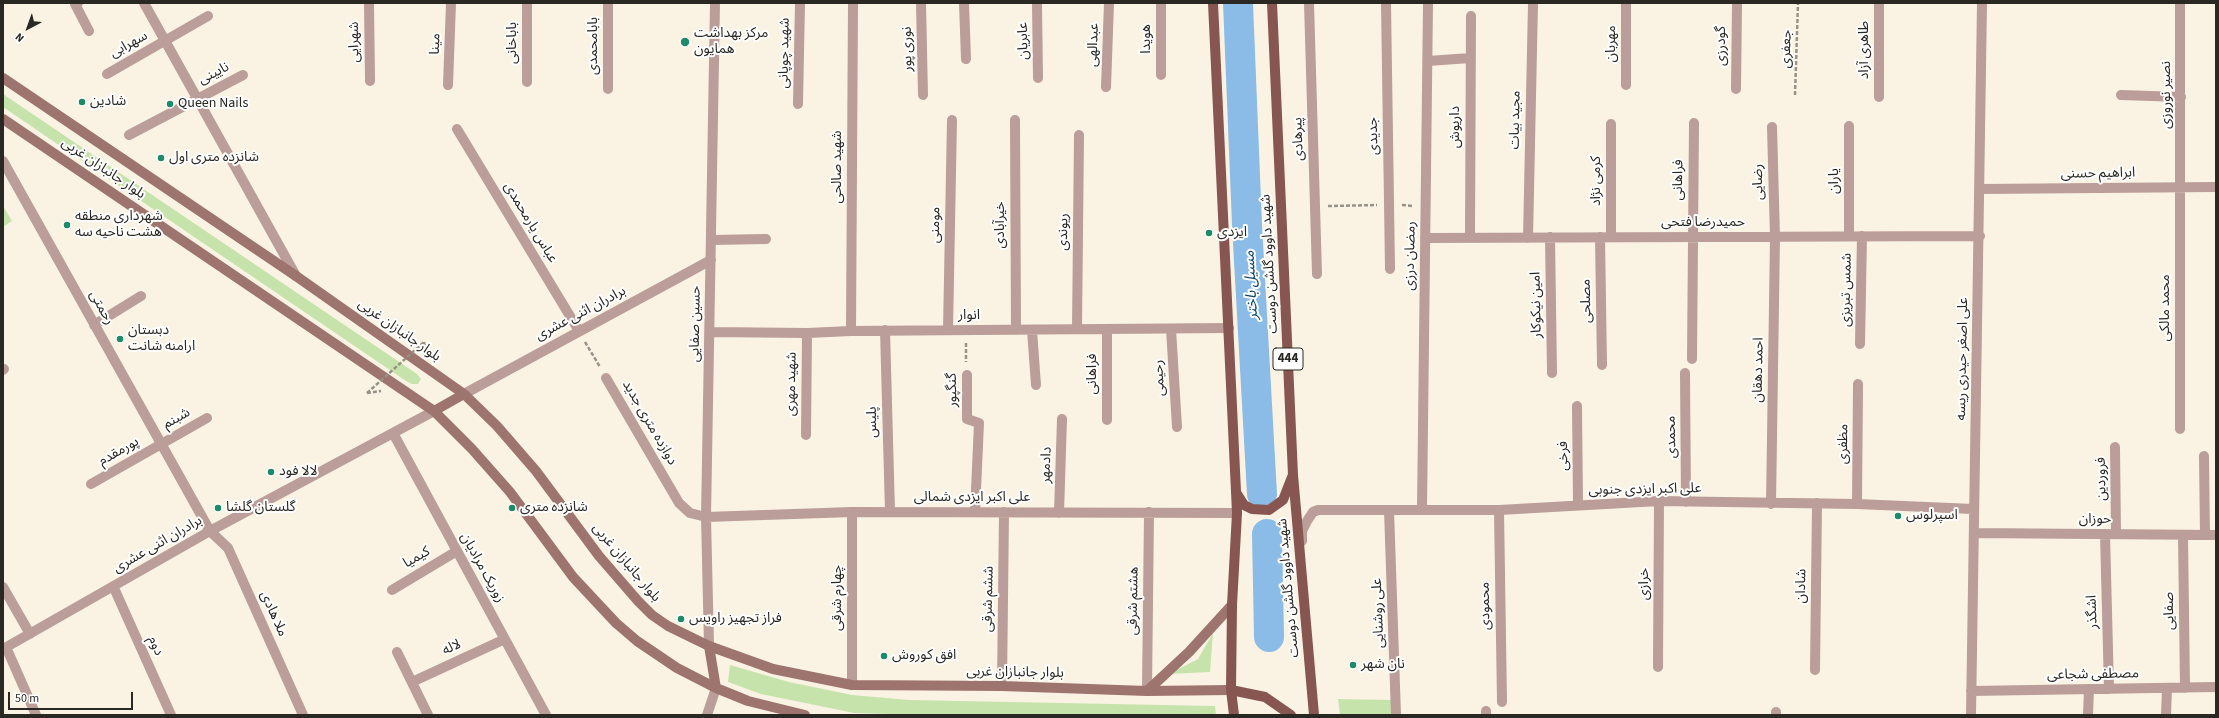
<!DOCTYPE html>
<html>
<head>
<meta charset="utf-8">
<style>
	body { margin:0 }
	#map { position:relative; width:2219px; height:718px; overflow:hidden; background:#faf3e4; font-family:"Source Sans 3",sans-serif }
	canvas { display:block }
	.frame { position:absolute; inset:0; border:4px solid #2a2822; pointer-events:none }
	.north { position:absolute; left:8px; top:8px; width:40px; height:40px; -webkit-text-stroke:3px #fff; paint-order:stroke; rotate:221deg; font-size:11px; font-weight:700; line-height:16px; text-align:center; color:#2a2822 }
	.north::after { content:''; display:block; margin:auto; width:14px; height:18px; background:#2a2822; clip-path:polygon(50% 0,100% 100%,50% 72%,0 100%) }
	.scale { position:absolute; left:8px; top:692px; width:125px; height:18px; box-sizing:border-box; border:2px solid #2a2822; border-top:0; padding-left:5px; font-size:12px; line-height:14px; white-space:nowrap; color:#2a2822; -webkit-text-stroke:3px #fff; paint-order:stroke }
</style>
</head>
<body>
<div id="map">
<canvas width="2219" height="718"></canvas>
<div class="frame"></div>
<div class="north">N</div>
<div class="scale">50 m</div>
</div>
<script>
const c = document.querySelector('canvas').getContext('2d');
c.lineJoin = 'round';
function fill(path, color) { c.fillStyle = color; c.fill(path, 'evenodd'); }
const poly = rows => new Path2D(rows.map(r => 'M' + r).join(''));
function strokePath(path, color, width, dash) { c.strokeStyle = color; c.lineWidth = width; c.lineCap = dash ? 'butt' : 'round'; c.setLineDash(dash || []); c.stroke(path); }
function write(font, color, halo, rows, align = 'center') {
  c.font = font + ' "Source Sans 3","Noto Sans Arabic",sans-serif'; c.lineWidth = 4; c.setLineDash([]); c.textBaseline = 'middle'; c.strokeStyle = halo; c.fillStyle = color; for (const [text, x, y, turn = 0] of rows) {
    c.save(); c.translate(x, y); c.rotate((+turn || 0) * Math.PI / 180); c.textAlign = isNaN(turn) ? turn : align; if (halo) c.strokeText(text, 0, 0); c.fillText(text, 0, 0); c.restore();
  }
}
fill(poly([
	[3,94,417,374,421,379,418,384,412,384,406,381,3,107],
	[3,206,12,221,3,227],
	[1213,633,1210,672,1169,674,1198,659],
	[730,665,789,682,852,695,909,700,1215,706,1216,715,924,715,854,713,761,694,728,682],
	[1338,699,1392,700,1393,715,1340,715]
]), '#c7e3ac');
strokePath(poly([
	[1238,3,1247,225,1262,494],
	[1267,534,1269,637]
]), '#8bbce7', 30);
strokePath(poly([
	[1795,95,1798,3],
	[1402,205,1413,206],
	[1328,206,1377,205],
	[424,342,426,352],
	[585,342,600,367],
	[966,343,966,362],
	[367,393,381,391]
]), '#979288', 2.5, [4, 2]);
strokePath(poly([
	[78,3,75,4,89,31],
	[144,3,296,276],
	[369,3,370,81],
	[921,3,923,95],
	[964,3,966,59],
	[1037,3,1038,78],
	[1161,3,1161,75],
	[1309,3,1317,274],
	[1386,3,1390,269],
	[1428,61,1470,58],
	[107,74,208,16],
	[527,82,527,3],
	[448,85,451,3],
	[1626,85,1626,3],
	[1106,87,1109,3],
	[608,89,608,3],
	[1736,89,1737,3],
	[2121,95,2181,97],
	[1879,97,1879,3],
	[798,104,800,3],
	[1015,120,1016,330],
	[1611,124,1611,237],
	[457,129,579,331],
	[129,135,243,75],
	[3,161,210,531,228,548,303,715],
	[1980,189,2216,187],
	[1849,236,1849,126],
	[1550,237,1552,373],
	[1600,237,1602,365],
	[1425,238,1980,236],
	[1470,238,1471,16],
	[1528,238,1533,3],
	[711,240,766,239],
	[94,325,141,296],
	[1077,329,1079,135],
	[1107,329,1107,420],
	[1171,329,1177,427],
	[885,330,890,512],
	[948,330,952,120],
	[1032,330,1036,385],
	[851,331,853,3],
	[710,332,807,333,851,331,1229,328],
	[1860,344,1862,236],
	[1692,359,1694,123],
	[3,370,4,369],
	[1685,373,1686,502],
	[967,375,967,419,979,423,975,512],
	[606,378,679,503,690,513,706,517,852,512,1237,513],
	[464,394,711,260],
	[1577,406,1578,505],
	[2180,429,2180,3],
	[393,433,546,715],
	[806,435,807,333],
	[2115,447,2116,534],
	[2204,456,2205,535],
	[91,484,207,418],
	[1771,504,1775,237,1772,127],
	[1857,504,1858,384],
	[1389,510,1396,715],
	[1422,510,1428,3],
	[1499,510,1502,702],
	[1059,513,1062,419],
	[1974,533,2216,535],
	[2105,534,2109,689],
	[2183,535,2185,688],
	[1302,541,1302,531,1307,521,1313,512,1318,510,1499,510,1659,501,1857,504,1973,509],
	[3,587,30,634],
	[114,588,171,715],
	[392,590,457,551],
	[709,646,706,517,715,3],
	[6,647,36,715],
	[3,649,210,531,434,411],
	[397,652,428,715],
	[1658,667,1659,501],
	[1815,670,1817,503],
	[412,682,505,639],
	[852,685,852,512],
	[1002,686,1004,512],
	[1147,691,1149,512],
	[1971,691,2216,687],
	[1486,711,1486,715],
	[707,715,716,688],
	[1776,715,1776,712],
	[1971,715,1982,3],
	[2088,715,2089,689],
	[2166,715,2167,688]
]), '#bb9d99', 10);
strokePath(poly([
	[3,78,296,276,464,394,497,426,536,471,599,556,638,601,652,615,668,626,709,646,773,669,852,685,1002,686,1147,691,1231,690],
	[3,119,434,411,472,449,510,492,573,577,616,623,637,641,677,668,716,688,748,701,805,715],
	[434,411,464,394],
	[709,646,716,688],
	[1147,691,1189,652,1232,605]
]), '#9e746e', 10);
strokePath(poly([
	[1213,3,1237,513,1232,605,1231,690,1234,715],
	[1272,3,1293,475,1314,715],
	[1237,494,1244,505,1252,509,1269,510,1283,500,1292,477],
	[1231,690,1265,697,1291,715]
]), '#885650', 10);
strokePath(poly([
	[367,393,424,342]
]), '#979288', 2.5, [4, 2]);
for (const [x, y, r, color] of [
	[685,42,5,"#1d8a68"],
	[82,102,4,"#1d8a68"],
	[170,104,4,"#1d8a68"],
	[161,158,4,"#1d8a68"],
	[67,225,4,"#1d8a68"],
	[1209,233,4,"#1d8a68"],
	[120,339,4,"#1d8a68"],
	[271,472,4,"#1d8a68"],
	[218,508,4,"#1d8a68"],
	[512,508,4,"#1d8a68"],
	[1898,516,4,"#1d8a68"],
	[681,619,4,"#1d8a68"],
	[884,656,4,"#1d8a68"],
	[1353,665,4,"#1d8a68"]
]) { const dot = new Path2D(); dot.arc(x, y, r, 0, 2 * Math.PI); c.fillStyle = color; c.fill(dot); strokePath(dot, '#fff', 1.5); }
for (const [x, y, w] of [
	[1288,359,30]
]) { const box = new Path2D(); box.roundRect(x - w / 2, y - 11, w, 22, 3); c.fillStyle = '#fff'; c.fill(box); strokePath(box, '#2a2822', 1); }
write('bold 13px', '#2a2822', null, [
	["444",1288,359]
]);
write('14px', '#2a2822', '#fff', [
	["مرکز بهداشت",694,34],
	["همایون",694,50],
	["شادین",90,102],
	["Queen Nails",178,104],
	["شانزده متری اول",169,158],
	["شهرداری منطقه",75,217],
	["هشت ناحیه سه",75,233],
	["ایزدی",1217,233],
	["دبستان",128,331],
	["ارامنه شانت",128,347],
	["لالا فود",279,472],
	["گلستان گلشا",226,508],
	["شانزده متری",520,508],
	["اسپرلوس",1906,516],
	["فراز تجهیز راویس",689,619],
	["افق کوروش",892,656],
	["نان شهر",1361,665]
], 'left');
write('14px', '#2a2822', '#fff', [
	["هویدا",1147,39,-90],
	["عابریان",1024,41,-91],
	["شهرایی",355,42,-91],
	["باباخانی",513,43,-90],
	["مینا",436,44,-88],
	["مهربان",1612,44,-90],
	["سهرابی",129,45,-29],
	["عبدالهی",1094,45,-88],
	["بابامحمدی",594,46,-90],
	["گودرزی",1722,46,-90],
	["نوری پور",908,49,-91],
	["جعفری",1787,49,-88],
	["طاهری آزاد",1865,50,-90],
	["شهید چوپانی",785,53,-89],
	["نایینی",214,74,-27],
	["نصیر نوروزی",2167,95,-90],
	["مجید بیات",1516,120,-89],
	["داریوش",1456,127,-90],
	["جدیدی",1374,136,-91],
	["پیرهادی",1299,139,-92],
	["شهید صالحی",838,167,-90],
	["بلوار جانبازان غربی",103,169,34],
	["ابراهیم حسنی",2098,174,-1],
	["فراهانی",1679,180,-89],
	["کرمی نژاد",1597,181,-90],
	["یاران",1835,181,-90],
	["رضایی",1759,182,-91],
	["عباس یارمحمدی",530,223,59],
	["حمیدرضا فتحی",1703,223],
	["مومنی",936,225,-89],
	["خیرآبادی",1001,225,-90],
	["ریوندی",1064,232,-89],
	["رمضان درزی",1411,256,-89],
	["شهید داوود گلشن دوست",1270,264,-93],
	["شمس تبریزی",1847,290,-89],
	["مصلحی",1587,301,-91],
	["امین نیکوکار",1537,305,-91],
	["رحمتی",101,308,61],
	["محمد مالکی",2166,308,-90],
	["برادران اثنی عشری",581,314,-28],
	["انوار",969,316],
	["حسین صفایی",696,324,-89],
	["بلوار جانبازان غربی",399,331,35],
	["علی اصغر حیدری ریسه",1963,359,-89],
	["احمد دهقان",1759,370,-89],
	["فراهانی",1093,374,-90],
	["رحیمی",1160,378,-93],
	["شهید مهری",792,384,-89],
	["گنگپور",953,390,-91],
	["شبنم",177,419,-29],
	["پلیس",873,422,-91],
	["دوازده متری جدید",649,423,60],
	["محمدی",1672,437,-91],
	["مظفری",1844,444,-89],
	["پورمقدم",119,452,-30],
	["فرخی",1564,456,-91],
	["دادمهر",1047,465,-88],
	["فروردین",2102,479,-91],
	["علی اکبر ایزدی جنوبی",1645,490,-1],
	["علی اکبر ایزدی شمالی",972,498],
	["حوزان",2095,520],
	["برادران اثنی عشری",158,545,-30],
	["کیمیا",417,558,-30],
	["بلوار جانبازان غربی",626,563,50],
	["زوریک مرادیان",482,568,61],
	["خرازی",1645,584,-90],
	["شادان",1802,586,-89],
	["شهید داوود گلشن دوست",1289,588,-95],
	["چهارم شرقی",838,598,-90],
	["ششم شرقی",989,599,-89],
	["هشتم شرقی",1134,601,-89],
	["محمودی",1486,606,-91],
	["صفایی",2170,611,-91],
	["اشگذر",2093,612,-92],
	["علی روشنایی",1379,613,-92],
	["ملا هادی",273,614,66],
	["دوم",155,646,66],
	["لاله",452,648,-25],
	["بلوار جانبازان غربی",1015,673,1],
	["مصطفی شجاعی",2093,675,-1]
]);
write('italic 15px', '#0d456e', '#fff', [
	["مسیل باختر",1252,285,-93]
]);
</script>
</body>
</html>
